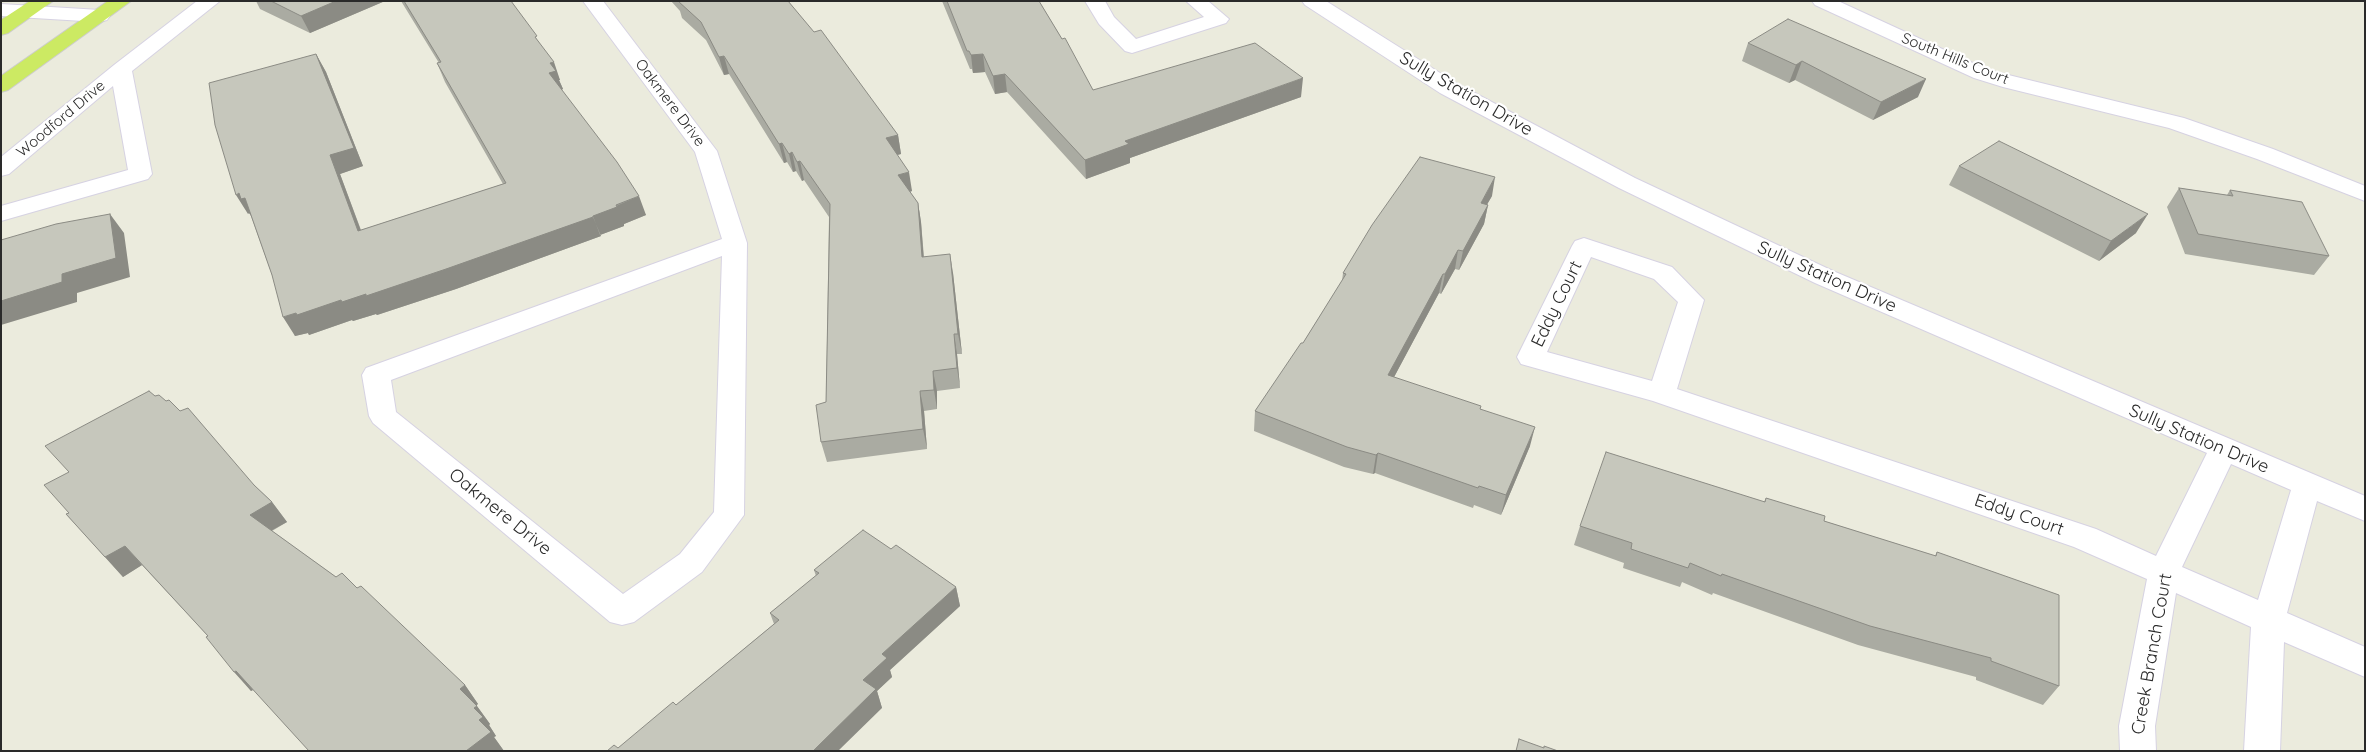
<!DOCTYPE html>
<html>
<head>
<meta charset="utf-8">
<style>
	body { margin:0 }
	#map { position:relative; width:2366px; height:752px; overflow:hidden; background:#ebebdd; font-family:Quicksand,sans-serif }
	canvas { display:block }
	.frame { position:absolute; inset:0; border:2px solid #2a2a2a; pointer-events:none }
</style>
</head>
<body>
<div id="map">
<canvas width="2366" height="752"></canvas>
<div class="frame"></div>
</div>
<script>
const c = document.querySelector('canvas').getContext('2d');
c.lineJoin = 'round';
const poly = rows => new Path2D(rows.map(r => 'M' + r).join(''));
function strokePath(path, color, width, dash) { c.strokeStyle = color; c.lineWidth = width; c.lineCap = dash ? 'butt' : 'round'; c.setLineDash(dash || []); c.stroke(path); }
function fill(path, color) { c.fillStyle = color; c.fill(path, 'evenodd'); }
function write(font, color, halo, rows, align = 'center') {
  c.font = font + ' Quicksand,sans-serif'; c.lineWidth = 4.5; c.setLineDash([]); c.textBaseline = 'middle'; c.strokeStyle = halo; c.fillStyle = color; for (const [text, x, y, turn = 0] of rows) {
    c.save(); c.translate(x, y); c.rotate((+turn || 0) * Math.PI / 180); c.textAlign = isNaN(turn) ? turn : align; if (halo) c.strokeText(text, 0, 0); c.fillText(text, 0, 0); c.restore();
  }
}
const minor = poly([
	[197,1,220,1,132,71,152,174,148,179,1,221,1,206,128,170,113,86,9,174,1,176,1,157,114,65,197,1],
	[583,1,603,1,717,151,747,243,744,515,702,572,634,622,622,625,610,622,373,423,369,416,362,375,366,368,722,239,695,152,583,1],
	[722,256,714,512,680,554,623,594,396,412,391,380,722,256],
	[1085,1,1105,1,1114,17,1136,39,1204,17,1186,1,1208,1,1229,19,1226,23,1132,53,1125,51,1099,24,1085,1],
	[1302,1,1326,1,1456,83,1635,178,1833,271,2365,496,2365,521,2317,501,2287,613,2365,647,2365,677,2284,642,2280,751,2244,751,2251,627,2176,593,2155,726,2156,751,2120,751,2119,726,2147,579,2074,547,1653,401,1521,364,1517,357,1572,246,1575,241,1584,238,1672,267,1704,300,1677,389,2096,529,2156,556,2207,453,1815,283,1619,188,1440,93,1305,5,1302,1],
	[1591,257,1654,279,1678,302,1652,381,1547,352,1591,257],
	[2231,464,2291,490,2258,600,2182,567,2231,464],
	[1812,1,1838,1,1988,70,2184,118,2273,149,2365,186,2365,201,2257,159,2169,128,2003,87,1974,78,1815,5,1812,1],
	[1,4,100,10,107,12,110,16,107,20,100,22,1,16,1,4]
]);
const major = poly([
	[30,1,53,1,8,33,1,35,1,20,30,1],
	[108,1,131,1,8,90,1,92,1,76,108,1]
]);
strokePath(minor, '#d6d2e2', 2);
strokePath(major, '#ccc', 2);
fill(minor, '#fff');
fill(major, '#ccea63');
fill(poly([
	[256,1,385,1,310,33,260,9],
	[401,1,511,1,540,44,560,80,559,80,563,89,561,90,646,215,624,224,624,226,600,235,601,236,456,289,377,315,376,314,353,321,352,320,309,335,308,333,295,336,272,275,251,216,249,213,248,214,316,54,326,72,363,166,340,174,361,230,503,184,445,82,437,63,439,63],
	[671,1,788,1,898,135,901,154,897,155,912,191,910,192,918,203,921,222,924,257,953,273,962,354,957,354,960,388,937,391,937,409,924,411,927,449,827,462,821,442,826,402,829,217,804,180,802,181,796,171,793,172,787,162,784,163,729,74,724,75,706,40,682,18,680,11],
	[942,1,1039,1,1093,90,1301,97,1130,158,1130,163,1086,179,1007,92,995,94,985,72,973,73,972,69,970,69],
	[1748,43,1918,97,1873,120,1795,80,1789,83,1742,61],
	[1959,166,2136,233,2099,261,1949,185],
	[2179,188,2227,195,2230,190,2329,256,2314,275,2185,254,2167,207],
	[1492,196,1487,204,1488,205,1484,224,1459,270,1455,269,1441,294,1439,293,1394,377,1481,409,1530,446,1501,515,1474,505,1473,508,1375,473,1373,474,1344,467,1254,431,1255,411,1303,343,1342,281,1343,273],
	[254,485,272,502,287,522,272,531,336,577,357,588,465,685,478,704,476,705,490,724,489,725,496,736,494,737,504,751,253,690,251,691,208,636,142,565,123,577,66,514],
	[1766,498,1824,521,1935,556,1937,552,2059,686,2043,705,1976,680,1976,677,1858,645,1713,593,1712,595,1682,582,1680,587,1623,568,1624,563,1574,545,1580,526,1764,502],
	[891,549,956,587,960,606,890,670,892,677,877,691,882,708,618,748,676,705,774,624,770,613,816,576,814,570]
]), '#aaaba2');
fill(poly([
	[336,1,385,1,310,33,301,16],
	[316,54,326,72,363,166,340,174,368,250,358,231,330,155],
	[983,54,985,72,973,73,971,55],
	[724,56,729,74,724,75,719,57],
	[1802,61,1795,80,1789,83,1796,65],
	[554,62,560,80,559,80,563,89,556,92,549,73,550,63],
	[1005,74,1007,92,995,94,993,76],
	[1303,78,1301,97,1130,158,1130,163,1086,179,1085,160,1125,141],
	[1926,79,1918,97,1873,120,1881,102],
	[898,135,901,154,889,157,886,138],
	[782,143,787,162,784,163,779,144],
	[792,152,796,171,793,172,789,154],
	[800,161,804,180,802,181,797,162],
	[909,172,912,191,902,194,898,175],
	[1495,177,1492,196,1477,222,1481,203],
	[239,193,245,198,253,218,249,213,248,214,236,195],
	[639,196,646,215,624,224,624,226,600,235,593,216],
	[918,203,921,222,925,277,922,257],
	[1488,205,1484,224,1459,270,1463,251],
	[110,214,124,233,130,277,77,293,77,302,1,325,1,301],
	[2148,214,2136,233,2099,261,2111,241],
	[593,217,601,236,456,289,377,315,376,314,353,321,352,320,309,335,308,333,295,336,283,317,341,300],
	[1458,250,1455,269,1441,294,1445,274],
	[950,254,953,273,962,354,958,334],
	[1443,274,1439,293,1385,394,1388,375],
	[954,334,957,354,960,388,957,368],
	[933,371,937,391,937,409,934,390],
	[920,391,924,411,927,449,923,429],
	[1535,427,1530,446,1501,515,1506,495],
	[1378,453,1375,473,1373,474,1376,455],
	[272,502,287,522,265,534,250,515],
	[125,546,142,565,123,577,105,557],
	[956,587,960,606,890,670,892,677,877,691,882,708,838,751,813,751,882,654],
	[236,671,253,690,251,691,234,672],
	[465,685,478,704,473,708,460,689],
	[477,706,490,724,489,725,496,736,494,737,504,751,466,751,479,720,474,708]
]), '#8b8b84');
const building = poly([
	[271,1,336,1,301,16,271,1],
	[404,1,511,1,537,36,535,37,554,62,550,63,556,71,549,73,617,162,639,196,616,205,617,207,593,216,593,217,446,269,366,296,366,294,342,302,341,300,297,315,296,313,283,317,272,275,245,198,241,199,239,193,236,195,215,125,209,83,316,54,354,148,330,155,358,231,506,183,437,63,441,62,404,1],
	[678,1,788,1,814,32,821,30,898,135,886,138,909,172,898,175,918,203,922,257,950,254,958,334,954,334,957,368,933,371,934,390,920,391,923,429,821,442,816,405,826,402,830,204,800,161,797,162,792,152,789,154,782,143,779,144,724,56,719,57,701,22,678,1],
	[947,1,1039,1,1062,39,1065,38,1093,90,1255,43,1303,78,1125,141,1129,144,1085,160,1005,74,993,76,983,54,971,55,969,51,967,51,947,1],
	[1788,19,1926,79,1881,102,1802,61,1796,65,1748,43,1788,19],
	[1999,141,2148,214,2111,241,1959,166,1999,141],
	[1420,157,1495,177,1481,203,1488,205,1463,251,1458,250,1445,274,1443,274,1388,375,1481,406,1480,409,1535,427,1506,495,1479,486,1478,488,1378,453,1376,455,1347,447,1255,411,1301,343,1303,343,1346,274,1343,273,1372,225,1420,157],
	[2179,188,2233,196,2230,190,2302,202,2329,256,2198,234,2179,188],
	[110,214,116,258,62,274,62,282,1,301,1,240,56,224,110,214],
	[149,391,155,396,159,395,166,401,169,400,180,411,188,408,254,485,272,502,250,515,336,577,342,573,357,588,361,586,465,685,460,689,477,706,474,708,483,717,479,720,491,732,466,751,309,751,236,671,234,672,206,637,208,636,125,546,105,557,66,514,69,513,44,485,69,472,45,446,149,391],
	[1606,452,1765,502,1766,498,1825,516,1824,521,1936,556,1937,552,2059,595,2059,686,1991,661,1991,658,1870,626,1722,574,1721,576,1690,563,1688,568,1631,549,1632,543,1580,526,1606,452],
	[863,530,891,549,896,545,956,587,882,654,887,658,863,680,876,689,813,751,607,751,614,745,618,748,673,702,676,705,779,620,770,613,819,573,814,570,863,530],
	[1519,739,1544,748,1544,746,1558,751,1516,751,1519,739]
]);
fill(building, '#c6c7bc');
strokePath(building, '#8b8b84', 1);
write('15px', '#2a2a2a', '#fff', [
	["South Hills Court",1955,59,22],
	["Oakmere Drive",670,103,53],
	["Woodford Drive",61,119,-40]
]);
write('18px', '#2a2a2a', '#fff', [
	["Sully Station Drive",1466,94,30],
	["Sully Station Drive",1827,277,24],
	["Eddy Court",1557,304,-64],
	["Sully Station Drive",2199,439,23],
	["Oakmere Drive",500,512,39],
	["Eddy Court",2019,515,19],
	["Creek Branch Court",2152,654,-80]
]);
</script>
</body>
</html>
